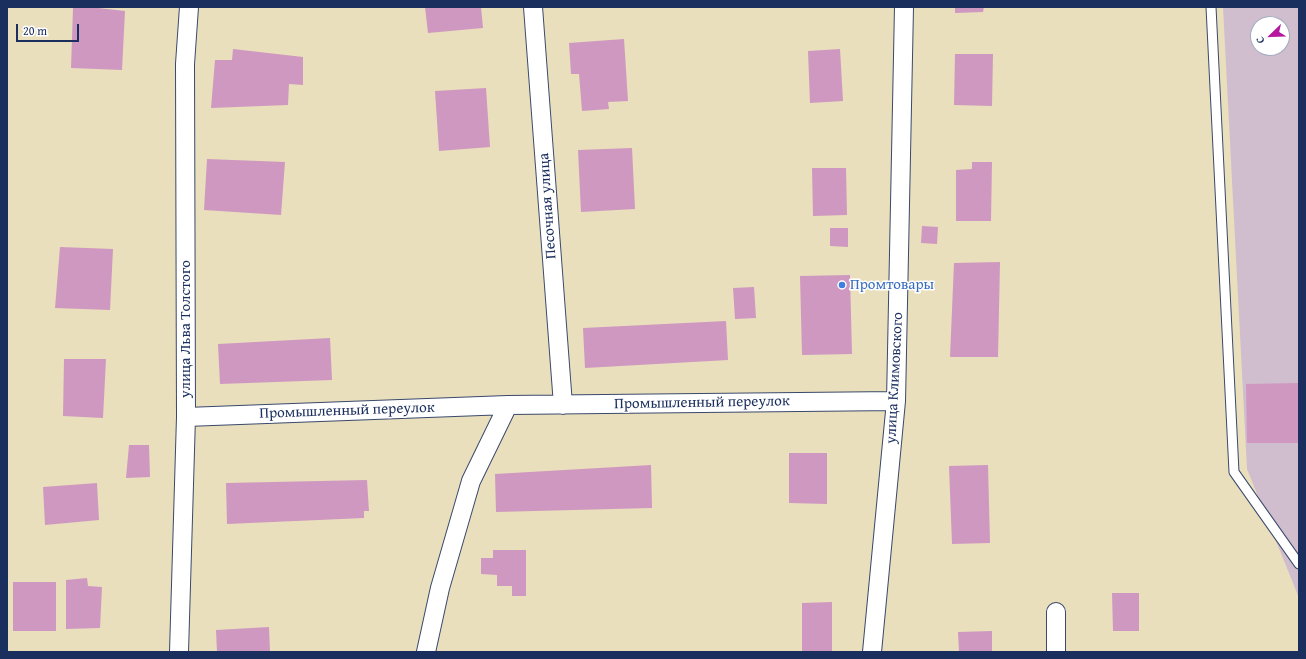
<!DOCTYPE html>
<html>
<head>
<meta charset="utf-8">
<style>
	body { margin:0 }
	#map { position:relative; width:1306px; height:659px; overflow:hidden; background:#e9dfbc; font-family:"Gentium Book Plus",serif }
	canvas { display:block }
	.frame { position:absolute; inset:0; border:8px solid #1b2f5e; pointer-events:none }
	.north { position:absolute; left:1250px; top:16px; width:40px; height:40px; box-sizing:border-box; background:#fff; border:1px solid #a4acbf; border-radius:50%; rotate:247deg; font-size:11px; font-weight:700; line-height:16px; text-align:center; color:#1b2f5e }
	.north::after { content:''; display:block; margin:auto; width:14px; height:18px; background:#b5179e; clip-path:polygon(50% 0,100% 100%,50% 72%,0 100%) }
	.scale { position:absolute; left:16px; top:24px; width:63px; height:18px; box-sizing:border-box; border:2px solid #1b2f5e; border-top:0; padding-left:5px; font-size:12px; line-height:14px; white-space:nowrap; color:#1b2f5e; -webkit-text-stroke:3px #fff; paint-order:stroke }
</style>
</head>
<body>
<div id="map">
<canvas width="1306" height="659"></canvas>
<div class="frame"></div>
<div class="north">С</div>
<div class="scale">20 m</div>
</div>
<script>
const c = document.querySelector('canvas').getContext('2d');
c.lineJoin = 'round';
function fill(path, color) { c.fillStyle = color; c.fill(path, 'evenodd'); }
const poly = rows => new Path2D(rows.map(r => 'M' + r).join(''));
function strokePath(path, color, width, dash) { c.strokeStyle = color; c.lineWidth = width; c.lineCap = dash ? 'butt' : 'round'; c.setLineDash(dash || []); c.stroke(path); }
function write(font, color, halo, rows, align = 'center') {
  c.font = font + ' "Gentium Book Plus",serif'; c.lineWidth = 3; c.setLineDash([]); c.textBaseline = 'middle'; c.strokeStyle = halo; c.fillStyle = color; for (const [text, x, y, turn = 0] of rows) {
    c.save(); c.translate(x, y); c.rotate((+turn || 0) * Math.PI / 180); c.textAlign = isNaN(turn) ? turn : align; if (halo) c.strokeText(text, 0, 0); c.fillText(text, 0, 0); c.restore();
  }
}
fill(poly([
	[1223,7,1299,7,1299,598,1247,469],
	[1258,24,1282,24,1282,48,1258,48]
]), '#d0bdcd');
fill(poly([
	[425,7,481,7,483,28,428,33],
	[955,7,984,7,983,12,955,13],
	[73,8,98,8,125,11,122,70,71,68],
	[624,39,628,101,608,102,609,109,582,111,579,74,571,74,569,43],
	[233,49,303,57,303,85,289,84,288,105,211,108,215,60,232,60],
	[840,49,843,101,810,103,808,51],
	[955,54,993,54,992,106,954,105],
	[486,88,490,147,439,151,435,91],
	[632,148,635,209,581,212,578,150],
	[207,159,285,162,281,215,204,210],
	[972,162,992,162,991,221,956,221,956,170,972,169],
	[812,168,846,168,847,215,813,216],
	[922,226,938,227,937,244,921,243],
	[830,228,848,228,848,247,830,246],
	[60,247,113,249,110,310,55,308],
	[1000,262,998,357,950,357,954,263],
	[850,275,852,354,802,355,800,276],
	[754,287,756,318,735,319,733,288],
	[726,321,728,360,585,368,583,328],
	[330,338,332,380,220,384,218,344],
	[64,359,106,359,103,418,63,416],
	[1299,383,1299,443,1247,443,1246,384],
	[129,445,149,445,150,477,126,478],
	[789,453,827,453,827,504,789,503],
	[651,465,652,508,496,512,495,474],
	[988,465,990,543,952,544,949,466],
	[367,480,369,511,364,511,364,518,227,524,226,483],
	[97,483,99,520,45,525,43,487],
	[493,550,526,550,526,596,512,596,512,586,497,586,497,575,481,574,481,558,493,558],
	[87,578,88,586,102,587,100,628,66,629,66,580],
	[13,582,56,582,56,631,13,631],
	[1112,593,1139,593,1139,631,1113,631],
	[832,602,832,652,802,652,802,603],
	[269,627,270,652,217,652,216,630],
	[992,631,992,652,959,652,958,632]
]), '#cf98c0');
const lane = poly([
	[1211,7,1234,472,1299,564]
]);
const street = poly([
	[533,7,563,405],
	[186,417,508,405],
	[1056,612,1056,652],
	[179,652,186,417,185,64,189,7],
	[426,652,440,588,471,481,508,405,896,401],
	[872,652,896,401,904,7]
]);
strokePath(lane, '#3a496c', 11);
strokePath(street, '#3a496c', 20);
strokePath(lane, '#fff', 9);
strokePath(street, '#fff', 18);
for (const [x, y, r, color] of [
	[842,285,4,"#3f7fe0"]
]) { const dot = new Path2D(); dot.arc(x, y, r, 0, 2 * Math.PI); c.fillStyle = color; c.fill(dot); strokePath(dot, '#fff', 1.5); }
write('15px', '#1b2f5e', '#fff', [
	["Песочная улица",548,206,-94],
	["улица Льва Толстого",186,329,-90],
	["улица Климовского",895,378,-87],
	["Промышленный переулок",702,403,-1],
	["Промышленный переулок",347,411,-2]
]);
write('15px', '#366cbe', '#fff', [
	["Промтовары",850,285]
], 'left');
</script>
</body>
</html>
